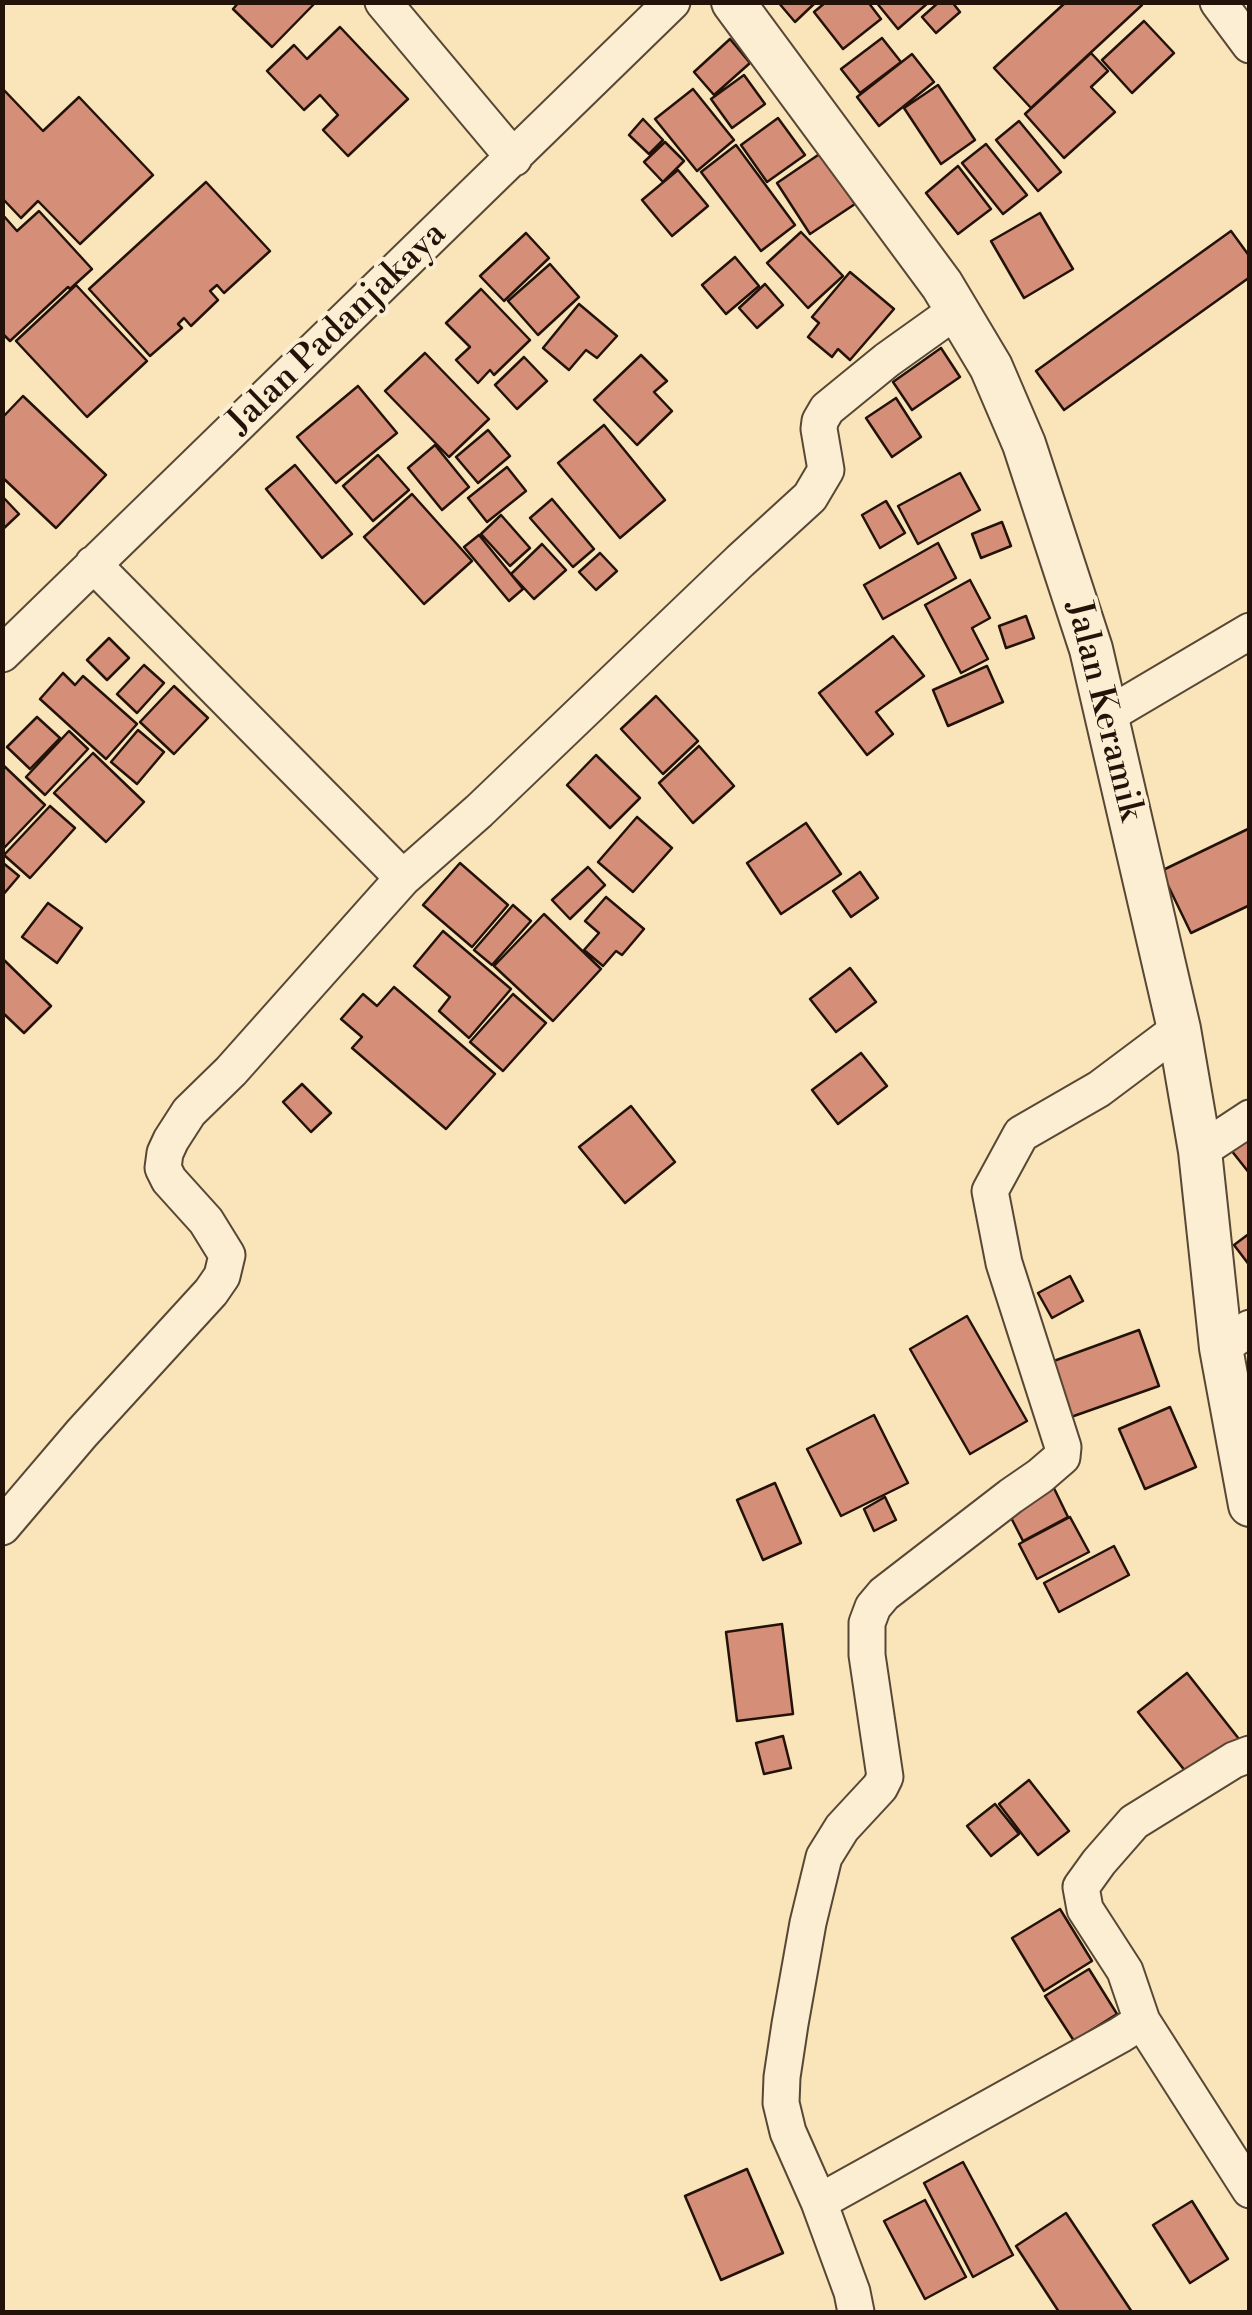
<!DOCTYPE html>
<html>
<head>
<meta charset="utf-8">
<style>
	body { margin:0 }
	#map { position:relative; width:1252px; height:2315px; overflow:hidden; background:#f9e5b9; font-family:"Libre Bodoni",serif }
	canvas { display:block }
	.frame { position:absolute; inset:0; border:5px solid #231209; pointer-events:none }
</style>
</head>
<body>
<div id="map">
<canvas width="1252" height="2315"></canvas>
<div class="frame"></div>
</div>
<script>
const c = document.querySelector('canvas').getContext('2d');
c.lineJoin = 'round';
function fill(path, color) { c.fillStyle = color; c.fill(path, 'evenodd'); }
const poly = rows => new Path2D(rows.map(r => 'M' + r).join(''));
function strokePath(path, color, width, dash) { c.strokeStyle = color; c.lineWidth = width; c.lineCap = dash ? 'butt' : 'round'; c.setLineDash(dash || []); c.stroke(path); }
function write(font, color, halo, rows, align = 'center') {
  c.font = font + ' "Libre Bodoni",serif'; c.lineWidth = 8; c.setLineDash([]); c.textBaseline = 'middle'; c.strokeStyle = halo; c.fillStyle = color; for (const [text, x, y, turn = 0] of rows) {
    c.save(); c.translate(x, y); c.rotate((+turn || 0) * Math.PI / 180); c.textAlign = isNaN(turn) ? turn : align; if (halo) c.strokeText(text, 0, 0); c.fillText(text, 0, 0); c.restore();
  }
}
const building = poly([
	[239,2,316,2,272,47,233,9,239,2],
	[778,2,816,2,795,22,778,2],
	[826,2,868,2,881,19,843,49,814,12,826,2],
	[876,2,929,2,898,29,876,2],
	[939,2,952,2,960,12,936,33,922,17,939,2],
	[1066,2,1140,2,1142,5,1031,108,994,68,1066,2],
	[1144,21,1174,53,1132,93,1102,60,1144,21],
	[340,27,408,99,348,156,323,130,338,115,320,95,304,110,267,71,294,45,307,59,340,27],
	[882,38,901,62,860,93,841,69,882,38],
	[730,39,750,63,714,95,694,72,730,39],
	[1091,53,1108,71,1091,87,1115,112,1064,158,1025,114,1091,53],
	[912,54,934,82,879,126,857,97,912,54],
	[744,75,765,104,732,128,711,99,744,75],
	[938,85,975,140,941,164,904,108,938,85],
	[2,88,43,131,79,97,153,175,80,244,38,201,21,218,2,198,2,88],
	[693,89,734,140,697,171,655,119,693,89],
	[778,118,805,155,767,182,741,145,778,118],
	[643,119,663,140,649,154,629,135,643,119],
	[1019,121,1061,172,1038,191,996,140,1019,121],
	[665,142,684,161,663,182,644,162,665,142],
	[986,144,1027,195,1003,214,962,163,986,144],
	[736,145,795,225,761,251,701,172,736,145],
	[821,153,855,204,810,234,777,183,821,153],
	[958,166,991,209,958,234,926,193,958,166],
	[678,170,708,206,672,236,642,200,678,170],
	[206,182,270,251,224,293,217,285,210,291,218,300,191,326,184,318,178,324,182,328,150,356,89,289,206,182],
	[39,211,92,269,70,289,68,287,10,341,2,333,2,214,17,231,39,211],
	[1040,213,1073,269,1024,298,991,241,1040,213],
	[1231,231,1250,257,1250,277,1064,410,1036,371,1231,231],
	[801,232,843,276,808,308,767,263,801,232],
	[526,233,549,258,504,301,480,276,526,233],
	[735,257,759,286,726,314,702,285,735,257],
	[550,264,579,297,538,335,508,301,550,264],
	[850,272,894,309,850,360,838,349,832,357,808,337,819,323,812,317,850,272],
	[765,284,783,305,757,328,739,308,765,284],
	[76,285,147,361,87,417,16,341,76,285],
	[481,289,530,340,494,375,490,370,478,383,456,360,470,347,446,323,481,289],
	[579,304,617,336,597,358,586,350,569,370,543,348,579,304],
	[941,348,960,377,912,410,893,382,941,348],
	[425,353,489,419,449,457,385,391,425,353],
	[641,355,667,381,654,392,672,411,637,445,594,400,641,355],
	[524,357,547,381,517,409,495,385,524,357],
	[358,386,397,433,336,483,297,437,358,386],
	[23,396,106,475,56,528,2,477,2,418,23,396],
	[896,398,921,437,892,457,866,418,896,398],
	[604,425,665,500,620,538,558,463,604,425],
	[488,430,510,456,478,483,456,457,488,430],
	[435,445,469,487,442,510,408,468,435,445],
	[378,455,409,490,373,521,343,486,378,455],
	[295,465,352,534,322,558,266,489,295,465],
	[507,467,526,491,487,522,468,498,507,467],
	[960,473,980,510,918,544,898,506,960,473],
	[412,494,472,561,424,604,364,537,412,494],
	[2,496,19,514,2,530,2,496],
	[552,499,594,549,573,567,530,518,552,499],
	[886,501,905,533,880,548,862,515,886,501],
	[501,515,530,548,510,566,481,534,501,515],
	[1002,522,1011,546,981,558,972,534,1002,522],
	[479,535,523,589,509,601,464,547,479,535],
	[938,543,956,578,883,619,864,585,938,543],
	[542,544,566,570,534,599,511,574,542,544],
	[600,553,617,571,596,590,579,572,600,553],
	[970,580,990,618,972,628,988,659,961,673,925,605,970,580],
	[1026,616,1034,638,1006,648,999,626,1026,616],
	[893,636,924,676,876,712,893,734,867,755,819,693,893,636],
	[109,638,129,658,107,680,87,660,109,638],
	[144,665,164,683,137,713,117,694,144,665],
	[987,666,1003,702,948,726,933,690,987,666],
	[63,673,75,685,83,676,137,724,106,759,40,699,63,673],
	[174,686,208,718,174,754,140,722,174,686],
	[656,696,698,741,663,774,621,729,656,696],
	[37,717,60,738,30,769,7,747,37,717],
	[138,730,164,752,137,784,111,762,138,730],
	[69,731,88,749,45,795,26,777,69,731],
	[699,746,734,786,693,823,659,783,699,746],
	[93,753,144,802,106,842,54,793,93,753],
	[596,755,640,798,610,828,567,785,596,755],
	[2,764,45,805,4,848,2,846,2,764],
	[50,806,75,828,30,878,4,855,50,806],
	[637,817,672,848,633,892,598,862,637,817],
	[806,823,841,874,781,914,747,863,806,823],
	[1250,828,1250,905,1191,933,1161,871,1250,828],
	[2,862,19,876,2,896,2,862],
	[460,863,508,905,472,947,423,905,460,863],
	[588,867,605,885,570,919,552,900,588,867],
	[860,872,878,898,851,917,833,891,860,872],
	[606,897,644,929,622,955,616,951,603,966,584,950,599,933,585,921,606,897],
	[48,903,82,928,57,963,22,937,48,903],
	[513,905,531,921,492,965,474,950,513,905],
	[544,914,601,969,553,1021,494,966,544,914],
	[443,931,511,989,469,1038,439,1011,450,997,414,966,443,931],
	[2,958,51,1006,24,1033,2,1012,2,958],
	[850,968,876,1002,836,1032,810,999,850,968],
	[394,987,495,1074,446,1129,352,1048,362,1037,341,1019,363,994,377,1006,394,987],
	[513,994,546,1023,503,1071,470,1042,513,994],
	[861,1053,887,1086,838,1124,812,1090,861,1053],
	[302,1084,331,1113,311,1132,283,1102,302,1084],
	[631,1106,675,1162,625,1203,579,1147,631,1106],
	[1250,1127,1250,1174,1227,1145,1250,1127],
	[1250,1233,1250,1266,1234,1245,1250,1233],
	[1070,1276,1083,1301,1052,1318,1038,1293,1070,1276],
	[967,1316,1027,1421,970,1454,910,1349,967,1316],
	[1139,1330,1159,1386,1071,1417,1051,1362,1139,1330],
	[1170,1407,1196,1467,1145,1489,1119,1429,1170,1407],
	[874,1415,908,1483,841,1516,807,1449,874,1415],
	[1050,1480,1068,1517,1023,1541,1004,1504,1050,1480],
	[775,1483,801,1543,763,1560,737,1500,775,1483],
	[885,1497,896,1520,874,1531,864,1509,885,1497],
	[1070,1517,1089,1552,1037,1579,1019,1544,1070,1517],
	[1114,1546,1129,1575,1059,1612,1044,1583,1114,1546],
	[782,1624,793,1714,737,1721,726,1632,782,1624],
	[1187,1673,1239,1739,1190,1777,1138,1712,1187,1673],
	[783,1736,791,1768,764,1774,756,1743,783,1736],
	[1029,1780,1069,1831,1038,1855,999,1804,1029,1780],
	[995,1804,1019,1834,991,1856,967,1826,995,1804],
	[1060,1909,1092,1961,1044,1991,1012,1938,1060,1909],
	[1089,1969,1117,2014,1074,2041,1045,1996,1089,1969],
	[963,2162,1013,2255,973,2277,924,2183,963,2162],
	[747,2169,783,2253,721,2280,685,2196,747,2169],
	[925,2200,966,2277,925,2299,884,2221,925,2200],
	[1192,2201,1228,2259,1190,2283,1153,2225,1192,2201],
	[1066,2213,1132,2312,1059,2312,1016,2246,1066,2213]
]);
fill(building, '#d58f78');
strokePath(building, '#231209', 2.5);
const minor = poly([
	[383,2,514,158],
	[1218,2,1250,45],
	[93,564,403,878],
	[2,654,672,2],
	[1108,715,1250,631],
	[1200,1151,1250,1118],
	[1221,1348,1250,1328],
	[2,1527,82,1433,211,1292,222,1276,227,1255,206,1221,169,1180,163,1168,165,1153,171,1140,189,1112,231,1071,403,878,479,811,740,561,810,497,826,470,819,429,820,421,827,409,887,360,957,310],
	[1142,2021,1250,2190],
	[819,2202,1120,2035,1142,2021,1125,1971,1085,1909,1081,1887,1099,1862,1134,1822,1234,1760,1250,1754],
	[856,2312,852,2292,819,2202,788,2132,781,2103,782,2077,790,2024,808,1923,824,1857,842,1828,880,1787,885,1777,867,1655,867,1623,873,1607,884,1594,1011,1496,1040,1476,1062,1457,1063,1447,1004,1263,990,1191,1021,1134,1099,1089,1179,1029]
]);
const tertiary = poly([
	[733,2,942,285,991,367,1024,444,1091,649,1179,1029,1200,1151,1221,1348,1250,1505]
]);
strokePath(minor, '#584735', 39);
strokePath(tertiary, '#584735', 46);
strokePath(minor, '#fbeed2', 35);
strokePath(tertiary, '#fbeed2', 42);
write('35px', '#231209', '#fbeed2', [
	["Jalan Padanjakaya",338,329,-44],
	["Jalan Keramik",1103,711,76]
]);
</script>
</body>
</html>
